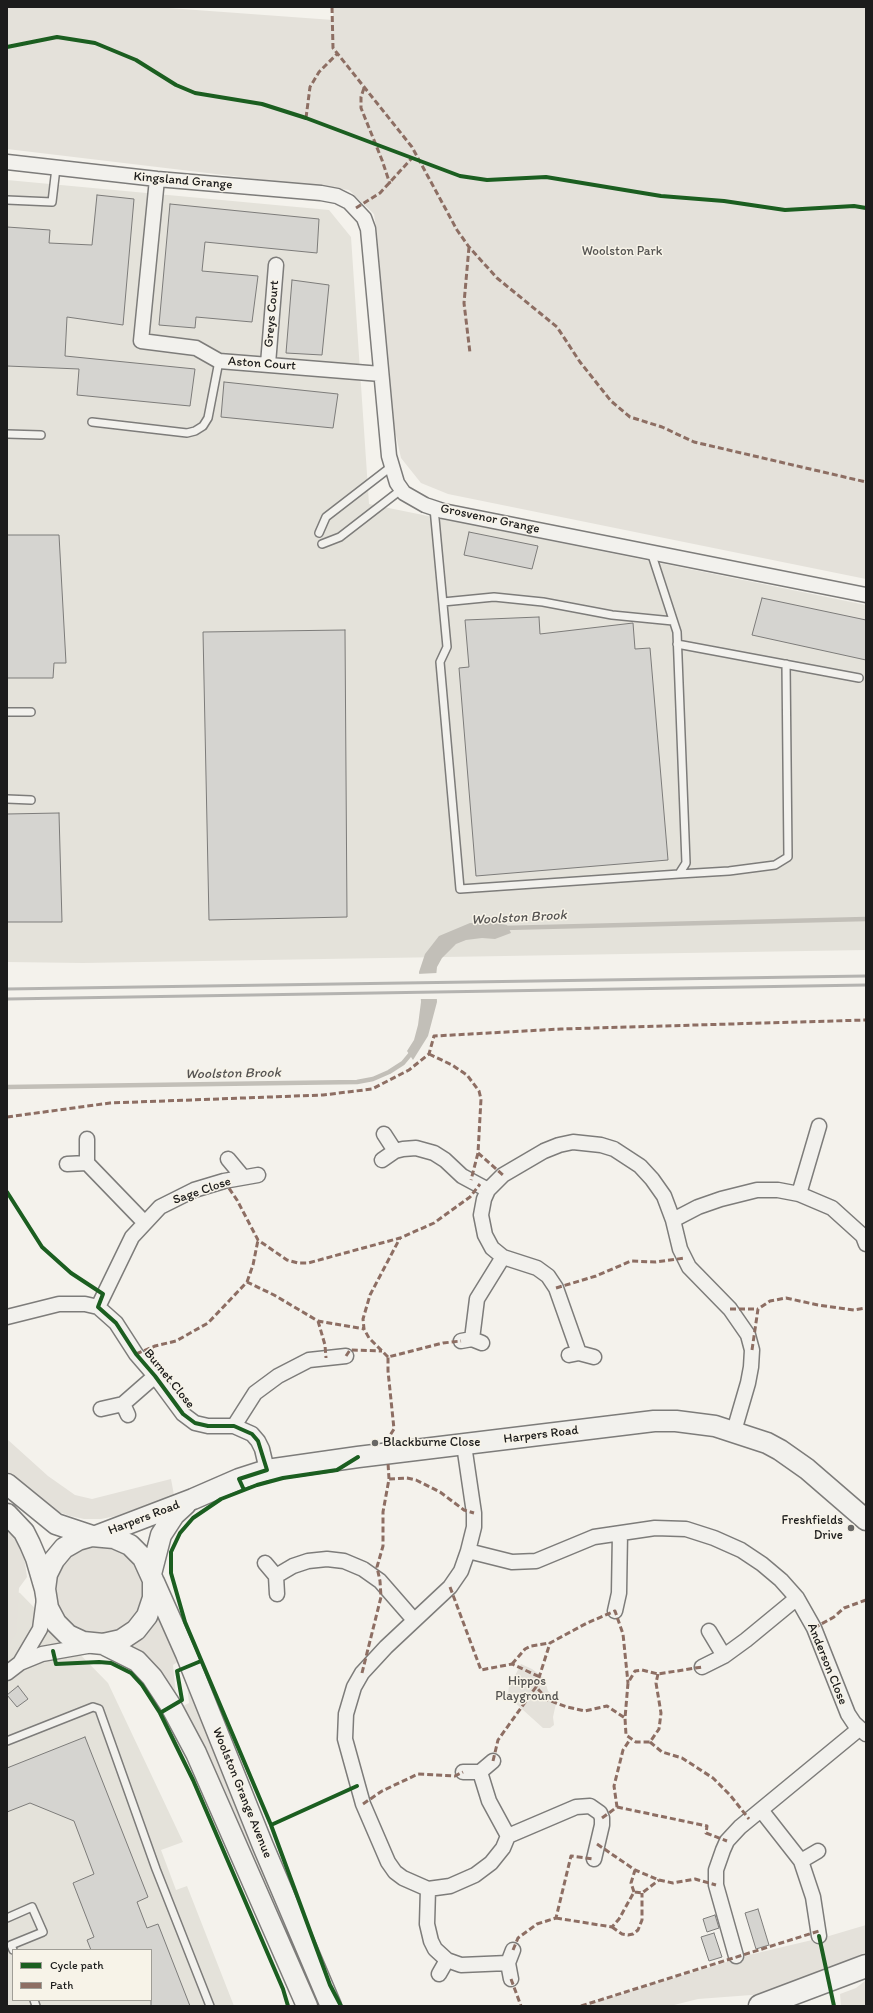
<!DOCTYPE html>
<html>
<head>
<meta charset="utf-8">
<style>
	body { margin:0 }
	#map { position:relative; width:873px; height:2013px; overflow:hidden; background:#f4f2ec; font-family:Itim,sans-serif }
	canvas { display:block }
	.frame { position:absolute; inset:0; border:8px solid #1c1c1c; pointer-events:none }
	.legend { position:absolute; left:12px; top:1949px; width:140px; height:52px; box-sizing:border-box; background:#f7f3e8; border:1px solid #9f9d96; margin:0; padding:5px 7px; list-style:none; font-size:12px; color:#1c1c1c }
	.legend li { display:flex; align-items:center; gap:8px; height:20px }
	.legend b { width:20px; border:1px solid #9f9d96 }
</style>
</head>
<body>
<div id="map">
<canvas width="873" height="2013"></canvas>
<div class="frame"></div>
<ul class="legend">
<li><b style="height:5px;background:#1b5e20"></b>Cycle path</li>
<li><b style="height:5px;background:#8d6e63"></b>Path</li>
</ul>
</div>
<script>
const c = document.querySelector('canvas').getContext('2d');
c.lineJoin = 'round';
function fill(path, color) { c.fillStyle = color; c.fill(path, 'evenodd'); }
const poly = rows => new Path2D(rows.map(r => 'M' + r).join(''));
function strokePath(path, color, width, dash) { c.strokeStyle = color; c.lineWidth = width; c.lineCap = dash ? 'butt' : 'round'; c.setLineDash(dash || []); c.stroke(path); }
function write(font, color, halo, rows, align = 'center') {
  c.font = font + ' Itim,sans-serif'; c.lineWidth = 3; c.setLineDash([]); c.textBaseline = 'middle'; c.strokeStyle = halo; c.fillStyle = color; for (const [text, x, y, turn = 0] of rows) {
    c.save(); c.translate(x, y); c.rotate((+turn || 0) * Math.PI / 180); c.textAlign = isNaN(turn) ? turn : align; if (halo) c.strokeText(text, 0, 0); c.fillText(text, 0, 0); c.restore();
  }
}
fill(poly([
	[7,180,329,210,351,237,369,504,866,605,866,950,83,963,7,962],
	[7,1589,20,1593,108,1683,183,1842,161,1850,176,1890,187,1886,234,2006,7,2006],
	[13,1950,151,1950,151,2000,13,2000]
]), '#e4e2da');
fill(poly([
	[7,7,155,7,333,20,333,7,866,7,866,579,448,494,421,483,401,458,394,427,380,300,377,234,374,214,349,190,7,149],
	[7,1439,48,1476,75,1495,92,1499,171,1479,174,1495,116,1516,101,1519,84,1519,70,1516,59,1512,37,1497,7,1471],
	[7,1529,15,1538,24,1556,27,1577,19,1588,16,1633,7,1649],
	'55 1590a44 44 0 1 1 88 0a44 44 0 1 1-88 0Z',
	[158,1608,179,1661,173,1665,176,1696,127,1646],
	[521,1664,532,1669,544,1678,548,1691,557,1699,553,1717,554,1725,550,1728,543,1728,512,1700,508,1694,509,1687],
	[186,1676,320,2006,316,2006,224,1788,181,1707,189,1703],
	[866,1925,866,1952,778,1993,698,1999,670,2006,582,2006,753,1954,829,1936],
	[866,1980,866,2006,841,2006,840,1994,856,1988]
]), '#e4e1da');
fill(poly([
	[487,922,507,925,511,933,495,939,482,938,466,940,456,944,442,958,437,967,436,977,437,1002,428,1036,413,1060,407,1051,414,1040,418,1025,421,1002,419,972,425,954,439,936,470,923]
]), '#c2bfb8');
fill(poly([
	[437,973,439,999,419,999,417,974]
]), '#f4f2ec');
strokePath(poly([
	[503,928,866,919],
	[7,1087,357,1082,373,1079,389,1072,403,1063,413,1051]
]), '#c2bfb8', 4.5);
const building = poly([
	[97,195,134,199,123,325,67,317,65,356,195,369,190,406,77,395,79,369,7,366,7,227,50,230,49,243,92,245,97,195],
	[170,204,319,219,317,253,205,242,202,271,258,276,252,322,196,317,195,328,159,325,170,204],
	[292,280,329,285,322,355,286,353,292,280],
	[224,382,338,394,333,428,221,417,224,382],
	[469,532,538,546,532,569,464,555,469,532],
	[7,535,59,535,66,663,54,663,53,678,7,678,7,535],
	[762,598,866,620,866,660,752,635,762,598],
	[539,617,540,634,633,623,635,649,650,648,668,860,476,876,459,668,469,667,465,620,539,617],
	[345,630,347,917,209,920,203,632,345,630],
	[59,813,62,922,7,922,7,814,59,813],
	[18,1686,28,1699,17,1707,7,1695,18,1686],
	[85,1737,148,1897,137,1902,147,1928,158,1924,190,2006,151,2006,151,1950,91,1950,87,1940,94,1937,73,1883,94,1874,74,1821,30,1803,7,1812,7,1768,85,1737],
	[758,1909,769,1945,756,1949,745,1913,758,1909],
	[715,1915,719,1928,707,1932,703,1919,715,1915],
	[714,1933,722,1957,709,1961,701,1937,714,1933]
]);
fill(building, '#d5d4d0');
strokePath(building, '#7d7c7a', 1);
const lane = poly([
	[7,200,52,202,56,168],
	[92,422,187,433,195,431,203,426,208,418,219,361],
	[7,434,41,435],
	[434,508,447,647,440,662,460,889,679,874,686,863,677,632,651,552],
	[319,533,326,517,392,466],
	[322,544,340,537,402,489],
	[443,602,494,597,543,602,612,615,673,621],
	[677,644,859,678],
	[7,712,31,712],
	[7,799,31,800],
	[679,874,729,871,775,865,788,857,786,664],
	[7,1741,93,1707,99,1709,156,1869,210,2006],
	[7,1918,32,1907,43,1932,11,1945,13,1950],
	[34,2000,36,2006]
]);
const street = poly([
	[7,162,157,179,321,193,337,196,349,202,364,218,368,229,389,456,397,483,404,493,425,505,443,511,866,595],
	[157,179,141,341,196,348,219,361,381,374],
	[268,364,276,265],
	[384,1134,395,1151],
	[87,1139,87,1163,144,1222],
	[228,1159,243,1177],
	[382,1160,395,1151,403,1149,416,1148,434,1153,445,1160,462,1176,488,1190],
	[67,1164,87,1163],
	[799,1194,819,1126],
	[673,1220,698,1207,721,1199,757,1190,778,1190,799,1194,832,1208,863,1236,866,1244],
	[98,1307,132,1237,160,1207,194,1190,224,1181,258,1175],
	[7,1317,59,1304,85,1304,98,1307,116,1323,136,1354,155,1376,183,1414,195,1423,208,1426,234,1426,252,1434,258,1441,262,1449,267,1470],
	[472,1339,477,1299,503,1257],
	[461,1341,472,1339,482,1343],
	[579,1353,556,1288,548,1276,537,1268,503,1257,492,1248,485,1235,481,1215,484,1199,488,1190,503,1175,544,1151,559,1145,573,1142,601,1145,614,1149,640,1166,652,1179,664,1196,673,1220,680,1249,689,1267,730,1309,748,1335,752,1350,751,1367,748,1383,734,1431],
	[569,1355,579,1353,594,1357],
	[123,1404,128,1415],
	[101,1409,123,1404,155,1376],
	[234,1426,255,1393,278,1376,309,1360,346,1356],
	[464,1445,474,1513,474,1527,468,1551,461,1571,450,1587,386,1647,362,1673,354,1687,346,1714,345,1739,363,1804,388,1862,395,1872,403,1878,428,1889,427,1924,431,1941,435,1949,447,1960,461,1965,508,1963],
	[468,1551,512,1562,536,1561,594,1537,655,1528,686,1529,714,1538,741,1550,762,1564,781,1580,797,1598,814,1628,848,1714,854,1723,866,1734],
	[265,1563,276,1576,277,1594],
	[276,1576,293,1566,308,1561,327,1559,344,1561,363,1569,380,1581,414,1620],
	[615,1611,619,1593,620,1533],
	[709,1631,724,1656],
	[20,1663,40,1629,44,1599],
	[702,1667,724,1656,746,1640,797,1598],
	[7,1673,20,1663,42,1654,93,1645],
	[463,1772,480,1772,493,1761],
	[761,1810,801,1861,813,1897,819,1936],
	[508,1836,576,1807,590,1806,600,1813,602,1818,602,1825,594,1859],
	[801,1861,818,1851],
	[428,1889,450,1886,475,1875,491,1863,503,1848,508,1836,489,1801,480,1772],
	[736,1956,716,1885,716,1870,723,1850,727,1841,740,1827,859,1729],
	[439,1974,447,1960],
	[511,1979,508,1963,513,1950]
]);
const secondary = poly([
	[7,1484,56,1524,92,1536],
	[7,1514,24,1532,30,1544,36,1558,45,1589],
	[96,1536,193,1499,239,1479,267,1470,358,1457,654,1421,676,1421,715,1426,767,1443,780,1450,807,1469,866,1520],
	[151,1574,161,1535,174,1515,186,1504],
	[154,1582,186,1654,263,1846,331,2006],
	[103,1644,121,1640,136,1630,147,1616,153,1598,153,1580,143,1558,130,1545,114,1538,92,1536,78,1540,64,1548,54,1560,47,1574,45,1589,48,1608,56,1623,68,1635,83,1642,103,1644,137,1661,152,1677,171,1706,196,1753,307,2006]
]);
const primary = poly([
	[760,2006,866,1966]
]);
strokePath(lane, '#7d7c7a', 10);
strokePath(street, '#7d7c7a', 17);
strokePath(secondary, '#7d7c7a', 23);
strokePath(primary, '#7d7c7a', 25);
strokePath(lane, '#f2f1ed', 7);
strokePath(street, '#f2f1ed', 14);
strokePath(secondary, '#f2f1ed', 20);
strokePath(primary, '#f2f1ed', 22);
strokePath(poly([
	[7,989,866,976],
	[7,999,866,985]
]), '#b4b3b0', 3);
strokePath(poly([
	[332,7,333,48,412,147,457,230,469,247,497,278,557,327,580,362,611,401,630,417,662,427,694,442,866,482],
	[364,88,361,97,361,108,382,160,390,184],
	[306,118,310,87,319,72,337,54],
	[356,208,380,193,412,158],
	[469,247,464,303,470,353],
	[429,1054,452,1065,467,1075,479,1091,481,1099,478,1153,471,1180],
	[7,1117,110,1103,323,1095,372,1089,409,1070,429,1054,434,1036,561,1029,866,1020],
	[478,1153,503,1175],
	[224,1181,237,1200,258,1240,287,1260,298,1263,308,1263,400,1238,434,1223,470,1197,480,1184],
	[247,1282,253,1265,258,1240],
	[556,1288,596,1276,631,1261,656,1262,685,1258],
	[730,1309,758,1309],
	[318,1321,325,1345,326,1358],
	[752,1350,758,1309,770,1301,786,1298,818,1305,854,1310,866,1308],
	[136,1354,155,1346,176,1341,208,1323,247,1282,274,1295,318,1321,364,1329],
	[346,1356,350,1350,382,1351],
	[388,1357,369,1338,364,1329,363,1319,370,1295,400,1238],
	[386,1442,394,1429,388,1371,388,1357,443,1343,461,1341],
	[389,1479,407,1478,416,1480,440,1492,464,1510,474,1513],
	[450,1587,481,1670,512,1664,540,1677],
	[814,1628,834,1617,844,1608,866,1600],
	[512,1664,525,1649,531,1646,550,1643],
	[362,1673,381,1597,380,1581,377,1567,383,1546,383,1512,389,1479,388,1463],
	[658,1674,656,1683,661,1713,659,1729,650,1742,636,1742,626,1735,625,1718,628,1683,635,1671,642,1670,658,1674,702,1667],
	[536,1687,550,1643,587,1623,615,1611,623,1634,628,1683],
	[650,1742,662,1752,682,1758,713,1778,730,1795,749,1819],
	[493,1761,498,1740,536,1687,548,1700,567,1707,585,1711,607,1706,625,1718],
	[363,1804,382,1791,418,1774,455,1776,463,1772],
	[617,1807,707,1826,706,1833,727,1841],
	[602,1818,617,1807,614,1786,623,1750,631,1738],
	[597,1844,635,1870,659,1880,673,1883,695,1879,716,1885],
	[634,1892,631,1883,635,1870],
	[556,1918,612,1927,619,1919,634,1892,642,1893,659,1880],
	[612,1927,622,1934,628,1935,633,1934,638,1930,642,1920,642,1893],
	[513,1950,518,1938,537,1924,556,1918,571,1856,594,1859],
	[511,1979,521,2006],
	[581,2006,819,1931]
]), '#8d6e63', 3, [6, 3]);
strokePath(poly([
	[7,47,57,37,95,43,136,60,176,85,195,93,262,104,306,118,460,176,487,180,546,177,661,196,724,201,785,210,854,206,866,208],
	[7,1192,42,1247,71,1273,103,1294,98,1307,116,1323,136,1354,155,1376,183,1414,195,1423,208,1426,234,1426,252,1434,258,1441,267,1470,239,1479,244,1490],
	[53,1651,56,1664,99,1662,111,1663,131,1673,142,1685,160,1713,193,1780,283,1989,288,2006],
	[160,1713,182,1700,177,1671,201,1661],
	[271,1825,357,1786],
	[819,1936,834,2006],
	[341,2006,330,1985,271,1825,185,1622,171,1573,171,1552,180,1533,193,1518,221,1499,257,1485,283,1478,337,1470,358,1457]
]), '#1b5e20', 4);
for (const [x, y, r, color] of [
	[375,1443,4,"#686765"],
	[851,1528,4,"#686765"]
]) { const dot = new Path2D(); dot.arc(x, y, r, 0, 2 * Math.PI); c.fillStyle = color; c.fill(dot); strokePath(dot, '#f7f3e8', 1.5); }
write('13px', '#1c1c1c', '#f7f3e8', [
	["Kingsland Grange",183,181,5],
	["Greys Court",272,314,-85],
	["Aston Court",262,364,4],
	["Grosvenor Grange",490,519,12],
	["Sage Close",202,1191,-19],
	["Burnet Close",169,1379,51],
	["Harpers Road",541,1435,-7],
	["Harpers Road",144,1518,-21],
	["Anderson Close",827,1664,68],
	["Woolston Grange Avenue",242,1793,68]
]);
write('13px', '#545351', '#f7f3e8', [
	["Woolston Park",622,252],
	["Hippos",527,1682],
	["Playground",527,1697]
]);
write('13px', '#1c1c1c', '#f7f3e8', [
	["Blackburne Close",383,1443],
	["Freshfields",843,1521,"right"],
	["Drive",843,1536,"right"]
], 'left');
write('italic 14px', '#565452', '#f7f3e8', [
	["Woolston Brook",519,918,-3],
	["Woolston Brook",233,1074,-1]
]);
</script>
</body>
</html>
